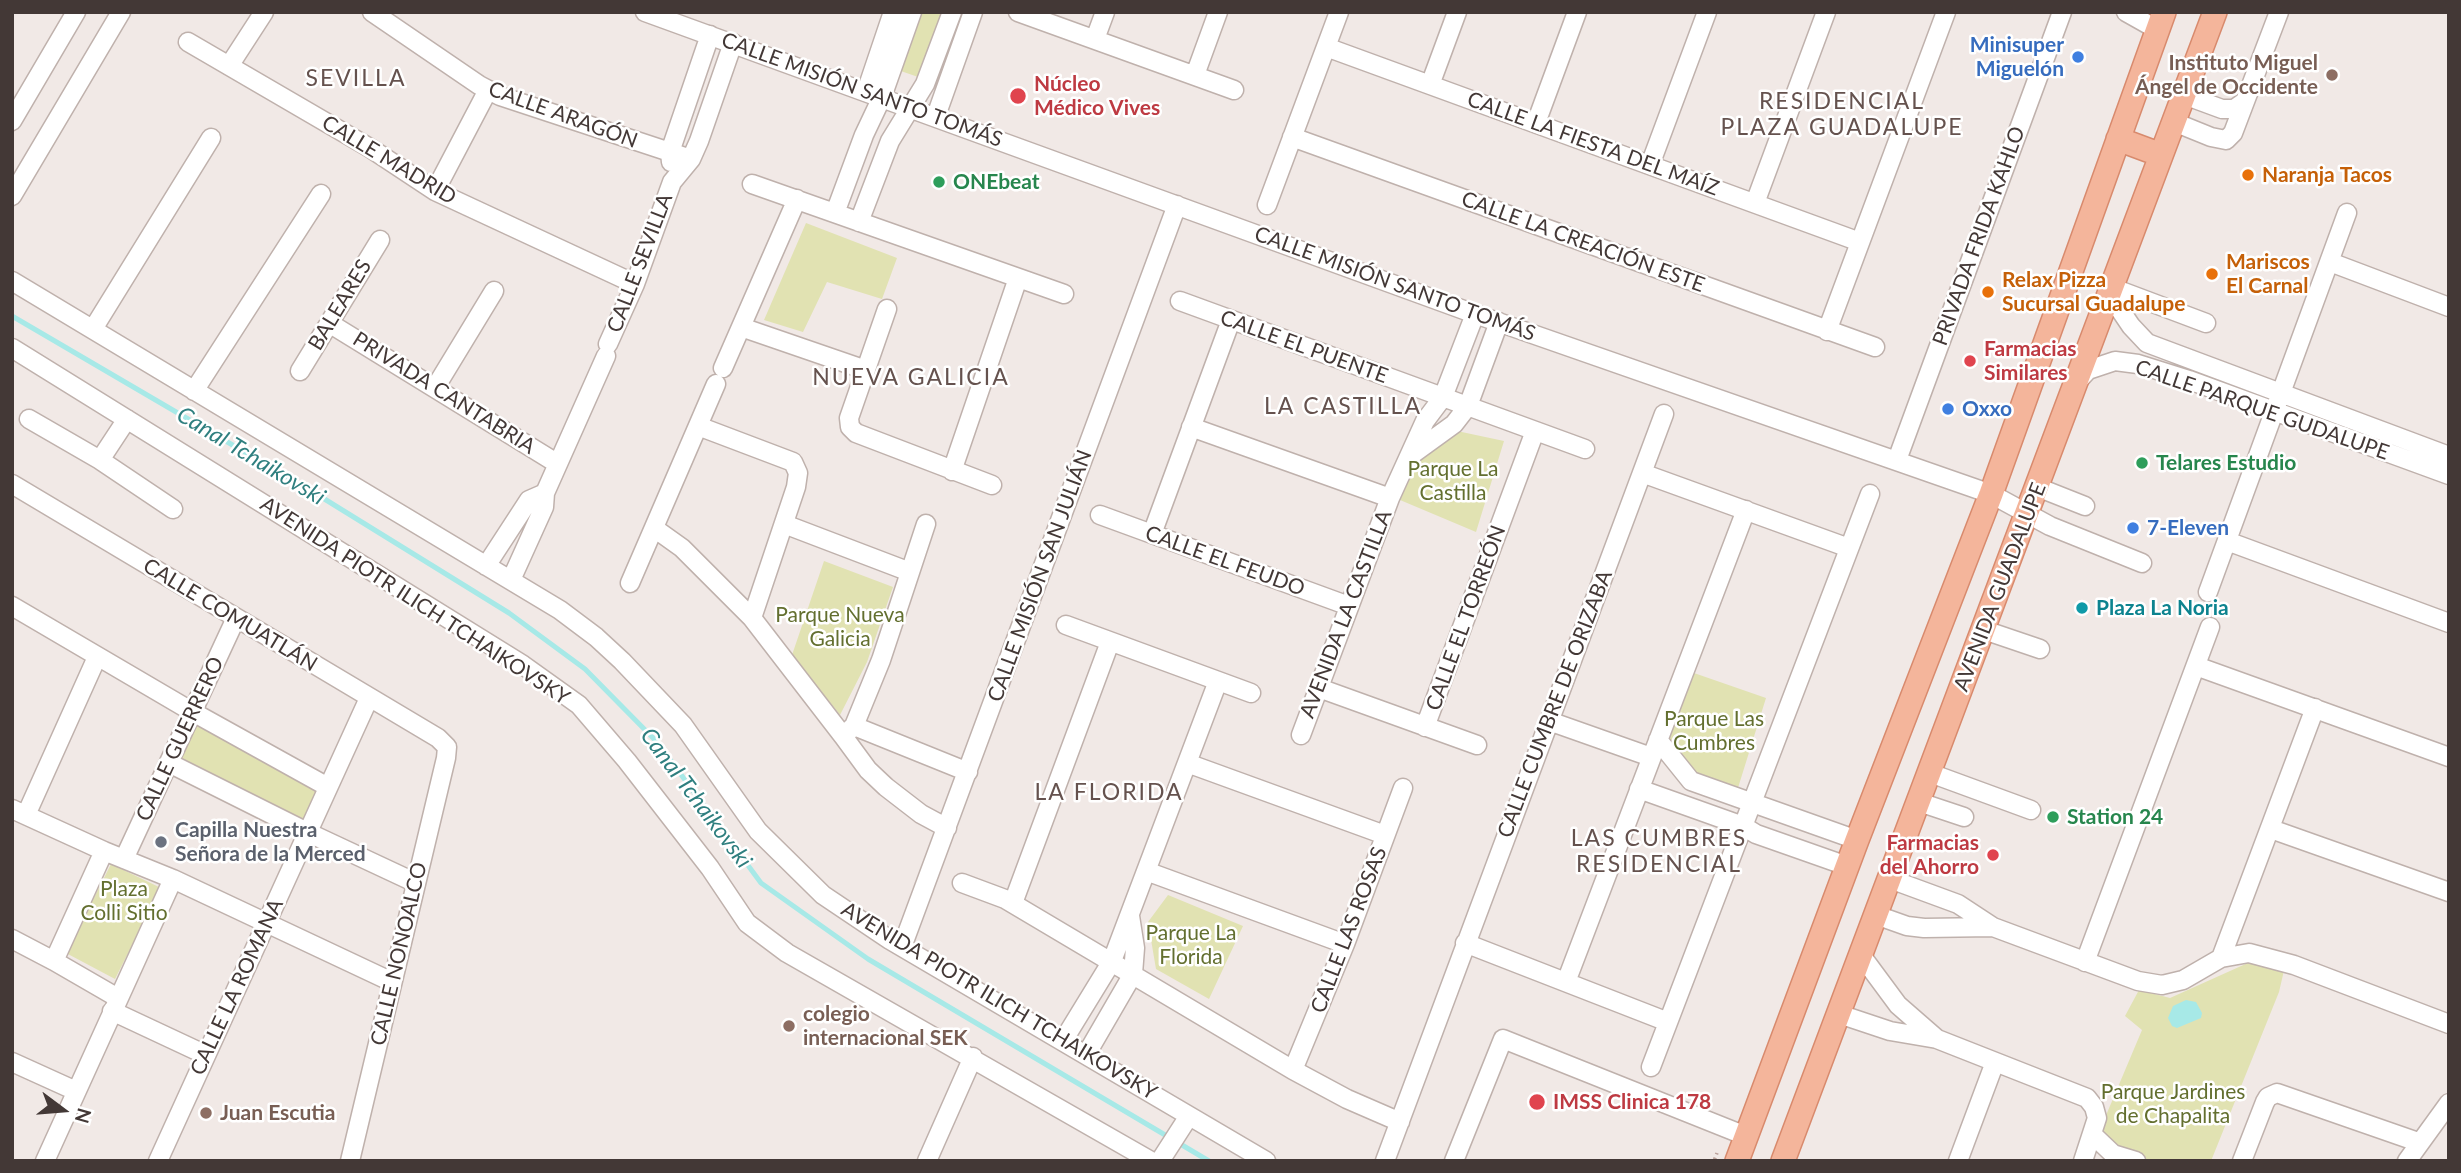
<!DOCTYPE html>
<html>
<head>
<meta charset="utf-8">
<style>
	body { margin:0 }
	#map { position:relative; width:2461px; height:1173px; overflow:hidden; background:#f1e9e6; font-family:Lato,sans-serif }
	canvas { display:block }
	.frame { position:absolute; inset:0; border:14px solid #433836; pointer-events:none }
	.north { position:absolute; left:28px; top:1075px; width:70px; height:70px; -webkit-text-stroke:5px #fff; paint-order:stroke; rotate:106deg; font-size:19px; font-weight:700; line-height:28px; text-align:center; color:#433836 }
	.north::after { content:''; display:block; margin:auto; width:24px; height:32px; background:#433836; clip-path:polygon(50% 0,100% 100%,50% 72%,0 100%) }
</style>
</head>
<body>
<div id="map">
<canvas width="2461" height="1173"></canvas>
<div class="frame"></div>
<div class="north">N</div>
</div>
<script>
const c = document.querySelector('canvas').getContext('2d');
c.lineJoin = 'round';
function fill(path, color) { c.fillStyle = color; c.fill(path, 'evenodd'); }
const poly = rows => new Path2D(rows.map(r => 'M' + r).join(''));
function strokePath(path, color, width, dash) { c.strokeStyle = color; c.lineWidth = width; c.lineCap = dash ? 'butt' : 'round'; c.setLineDash(dash || []); c.stroke(path); }
function write(font, color, halo, rows, align = 'center') {
  c.font = font + ' Lato,sans-serif'; c.lineWidth = 5; c.setLineDash([]); c.textBaseline = 'middle'; c.strokeStyle = halo; c.fillStyle = color; for (const [text, x, y, turn = 0] of rows) {
    c.save(); c.translate(x, y); c.rotate((+turn || 0) * Math.PI / 180); c.textAlign = isNaN(turn) ? turn : align; if (halo) c.strokeText(text, 0, 0); c.fillText(text, 0, 0); c.restore();
  }
}
fill(poly([
	[921,12,951,12,921,78,895,69,910,30],
	[806,223,897,258,882,299,827,282,803,332,764,320],
	[1457,431,1504,441,1476,532,1400,500,1418,461],
	[824,561,893,587,867,662,840,715,792,655],
	[1694,673,1766,698,1737,791,1693,777,1667,739],
	[197,722,321,788,303,824,178,760],
	[111,864,161,888,115,979,66,953],
	[1168,895,1243,926,1209,999,1156,969,1148,922],
	[2250,962,2285,966,2279,992,2211,1161,2144,1161,2115,1152,2102,1133,2107,1113,2142,1030,2125,1016,2139,990,2170,998]
]), '#e1e2b2');
fill(poly([
	[2186,1000,2196,1002,2202,1013,2201,1018,2177,1028,2172,1026,2168,1018,2173,1006]
]), '#a7e9e7');
strokePath(poly([
	[12,316,318,495,509,613,585,669,657,742,761,883,868,959,1209,1161]
]), '#a7e9e7', 5);
const minor = poly([
	[372,12,479,85,500,96,691,159],
	[645,12,1475,314,1991,494,2050,526,2142,563],
	[1018,12,1234,90],
	[2126,12,2158,30],
	[1095,39,1105,12],
	[188,42,370,148,435,191,635,284],
	[1326,47,1860,242],
	[229,66,264,12],
	[1195,75,1218,12],
	[1430,85,1457,12],
	[866,92,893,12],
	[2184,95,2222,109,2234,109,2244,102],
	[936,116,973,12],
	[12,121,76,12],
	[2174,122,2211,137,2226,140,2233,133,2279,12],
	[1536,123,1577,12],
	[1292,137,1875,347],
	[671,162,670,152,710,35],
	[1650,165,1707,12],
	[752,184,1064,294],
	[435,191,488,90],
	[12,196,121,12],
	[1755,203,1826,12],
	[1267,205,1339,12],
	[835,213,864,135,882,97,912,12],
	[859,222,890,141,925,84,952,12],
	[2330,262,2449,307],
	[12,281,560,610,596,637,622,661,683,725,758,831,823,895,890,940,1266,1161],
	[2113,288,2206,323],
	[2110,295,2131,326,2147,343,2449,456],
	[1180,301,1585,449],
	[887,309,849,418,850,427,856,433,992,485],
	[329,323,558,464],
	[741,327,866,370],
	[93,329,211,138],
	[1827,331,1946,12],
	[608,344,635,284,672,182,691,159,699,141,733,43],
	[12,348,523,665,579,705,627,761,710,868,747,923,787,953,1151,1161],
	[723,368,797,199],
	[300,371,380,240],
	[2078,381,2088,370,2115,361,2138,364,2189,380,2449,475],
	[435,388,494,291],
	[194,391,321,194],
	[29,419,100,460,173,509],
	[698,426,793,462,798,473,796,487,752,618],
	[1191,427,1390,498],
	[1414,453,1454,424,1468,406,1499,322],
	[100,460,127,419],
	[1897,460,2062,12],
	[952,471,1018,278],
	[1642,473,1849,548],
	[12,484,438,738,447,747,446,758,350,1161],
	[2037,487,2085,506],
	[1100,515,1349,606],
	[784,524,910,572],
	[654,528,682,548,752,618,843,736,854,726,881,660,926,524],
	[1152,534,1231,320],
	[2227,541,2449,623],
	[486,566,529,500,545,493],
	[511,580,544,507,545,493,606,356],
	[630,583,716,384],
	[2208,592,2347,213],
	[12,606,191,711,328,787],
	[1066,625,1251,693],
	[1984,630,2040,649],
	[2196,666,2449,757],
	[1319,688,1477,745],
	[1549,721,1651,757],
	[854,726,968,772],
	[1425,727,1535,431],
	[1301,735,1390,498,1425,421,1443,397,1475,314],
	[843,736,868,770,886,787,921,814,947,828],
	[1658,740,1691,781,1857,840],
	[169,763,307,832,416,883],
	[1187,763,1385,835],
	[1930,773,2031,810],
	[1639,789,1743,826,1756,834,1847,866],
	[1919,802,1964,817],
	[12,809,104,851,173,879,392,982],
	[26,815,97,657],
	[2271,829,2449,892],
	[104,851,54,961,118,998],
	[124,859,236,618],
	[1146,871,1345,944],
	[1890,879,1958,904,1993,927,2138,981,2162,985,2183,980,2221,958,2249,953,2294,965,2449,1024],
	[962,883,1005,899,1293,1070,1347,1099,1400,1122],
	[1013,903,1110,642],
	[1876,915,1907,926,1924,928,1993,927],
	[12,939,54,961],
	[1465,943,1668,1022],
	[902,947,1177,205],
	[1861,955,1898,1005,1937,1039],
	[2221,958,2315,708],
	[2085,962,2210,627],
	[1566,982,1746,510],
	[112,1011,206,1055],
	[1839,1014,1890,1031,1937,1039,2087,1098,2094,1107,2097,1118,2083,1161],
	[1063,1041,1112,961,1218,681],
	[1086,1055,1133,974,1135,948,1130,916],
	[12,1062,76,1091],
	[1651,1067,1870,494],
	[1293,1070,1345,944,1403,788],
	[2092,1134,2113,1154,2136,1161],
	[45,1161,173,879],
	[158,1161,369,698],
	[927,1161,973,1057],
	[1160,1161,1189,1116],
	[1385,1161,1664,414],
	[1454,1161,1503,1039,1746,1136],
	[1958,1161,1995,1062],
	[2242,1161,2265,1102,2268,1097,2277,1093,2418,1142],
	[2407,1161,2449,1103]
]);
const major = poly([
	[2118,139,2161,155],
	[1737,1161,1857,840,1991,494,2164,12],
	[1783,1161,2215,12]
]);
strokePath(minor, '#bfb1ac', 21);
strokePath(major, '#d88a6d', 26);
strokePath(poly([
	[1714,1161,1717,1153]
]), '#bca39c', 3.5, [3.5, 3.5]);
strokePath(minor, '#fff', 18);
strokePath(major, '#f4b59b', 23);
for (const [x, y, r, color] of [
	[2078,57,7,"#3f7fe0"],
	[2332,75,7,"#8d6e63"],
	[1018,96,9,"#e0444e"],
	[2248,175,7,"#e8710a"],
	[939,182,7,"#2e9e5b"],
	[2212,274,7,"#e8710a"],
	[1988,292,7,"#e8710a"],
	[1970,361,7,"#e0444e"],
	[1948,409,7,"#3f7fe0"],
	[2142,463,7,"#2e9e5b"],
	[2133,528,7,"#3f7fe0"],
	[2082,608,7,"#0f9aa8"],
	[2053,817,7,"#2e9e5b"],
	[161,842,7,"#6b7280"],
	[1993,855,7,"#e0444e"],
	[789,1026,7,"#8d6e63"],
	[1537,1102,9,"#e0444e"],
	[206,1113,7,"#8d6e63"]
]) { const dot = new Path2D(); dot.arc(x, y, r, 0, 2 * Math.PI); c.fillStyle = color; c.fill(dot); strokePath(dot, '#fff', 2.5); }
write('bold 21px', '#366cbe', '#fff', [
	["Minisuper",2064,45,"right"],
	["Miguelón",2064,69,"right"],
	["Oxxo",1962,409],
	["7-Eleven",2147,528]
], 'left');
write('bold 21px', '#785e54', '#fff', [
	["Instituto Miguel",2318,63,"right"],
	["Ángel de Occidente",2318,87,"right"],
	["colegio",803,1014],
	["internacional SEK",803,1038],
	["Juan Escutia",220,1113]
], 'left');
write('bold 21px', '#be3a42', '#fff', [
	["Núcleo",1034,84],
	["Médico Vives",1034,108],
	["Farmacias",1984,349],
	["Similares",1984,373],
	["Farmacias",1979,843,"right"],
	["del Ahorro",1979,867,"right"],
	["IMSS Clinica 178",1553,1102]
], 'left');
write('21px', '#433836', '#fff', [
	["CALLE MISIÓN SANTO TOMÁS",862,90,20],
	["CALLE ARAGÓN",563,115,20],
	["CALLE LA FIESTA DEL MAÍZ",1593,144,20],
	["CALLE MADRID",389,160,31],
	["PRIVADA FRIDA KAHLO",1979,236,-70],
	["CALLE LA CREACIÓN ESTE",1583,242,20],
	["CALLE SEVILLA",640,263,-69],
	["CALLE MISIÓN SANTO TOMÁS",1395,284,20],
	["BALEARES",340,305,-59],
	["CALLE EL PUENTE",1304,347,20],
	["PRIVADA CANTABRIA",444,393,32],
	["CALLE PARQUE GUDALUPE",2262,410,19],
	["CALLE EL FEUDO",1225,561,20],
	["CALLE MISIÓN SAN JULIÁN",1040,576,-70],
	["AVENIDA GUADALUPE",2000,587,-69],
	["AVENIDA PIOTR ILICH TCHAIKOVSKY",415,601,33],
	["AVENIDA LA CASTILLA",1346,614,-69],
	["CALLE COMUATLÁN",230,615,31],
	["CALLE EL TORREÓN",1466,618,-70],
	["CALLE CUMBRE DE ORIZABA",1555,704,-69],
	["CALLE GUERRERO",180,739,-65],
	["CALLE LAS ROSAS",1349,930,-69],
	["CALLE NONOALCO",399,954,-77],
	["CALLE LA ROMANA",237,987,-65],
	["AVENIDA PIOTR ILICH TCHAIKOVSKY",999,1001,31]
]);
write('bold 21px', '#c56008', '#fff', [
	["Naranja Tacos",2262,175],
	["Mariscos",2226,262],
	["El Carnal",2226,286],
	["Relax Pizza",2002,280],
	["Sucursal Guadalupe",2002,304]
], 'left');
write('bold 21px', '#27864d', '#fff', [
	["ONEbeat",953,182],
	["Telares Estudio",2156,463],
	["Station 24",2067,817]
], 'left');
write('21px', '#636f2f', '#fff', [
	["Parque La",1453,469],
	["Castilla",1453,493],
	["Parque Nueva",840,615],
	["Galicia",840,639],
	["Parque Las",1714,719],
	["Cumbres",1714,743],
	["Plaza",124,889],
	["Colli Sitio",124,913],
	["Parque La",1191,933],
	["Florida",1191,957],
	["Parque Jardines",2173,1092],
	["de Chapalita",2173,1116]
]);
write('bold 21px', '#0d838f', '#fff', [
	["Plaza La Noria",2096,608]
], 'left');
write('bold 21px', '#5b616d', '#fff', [
	["Capilla Nuestra",175,830],
	["Señora de la Merced",175,854]
], 'left');
c.letterSpacing = '2px';
write('23px', '#65524e', '#fff', [
	["SEVILLA",356,79],
	["RESIDENCIAL",1842,102],
	["PLAZA GUADALUPE",1842,128],
	["NUEVA GALICIA",911,378],
	["LA CASTILLA",1343,407],
	["LA FLORIDA",1109,793],
	["LAS CUMBRES",1659,839],
	["RESIDENCIAL",1659,865]
]);
c.letterSpacing = '0px';
write('italic 23px', '#2f7f7f', '#fff', [
	["Canal Tchaikovski",251,456,31],
	["Canal Tchaikovski",696,798,53]
]);
</script>
</body>
</html>
